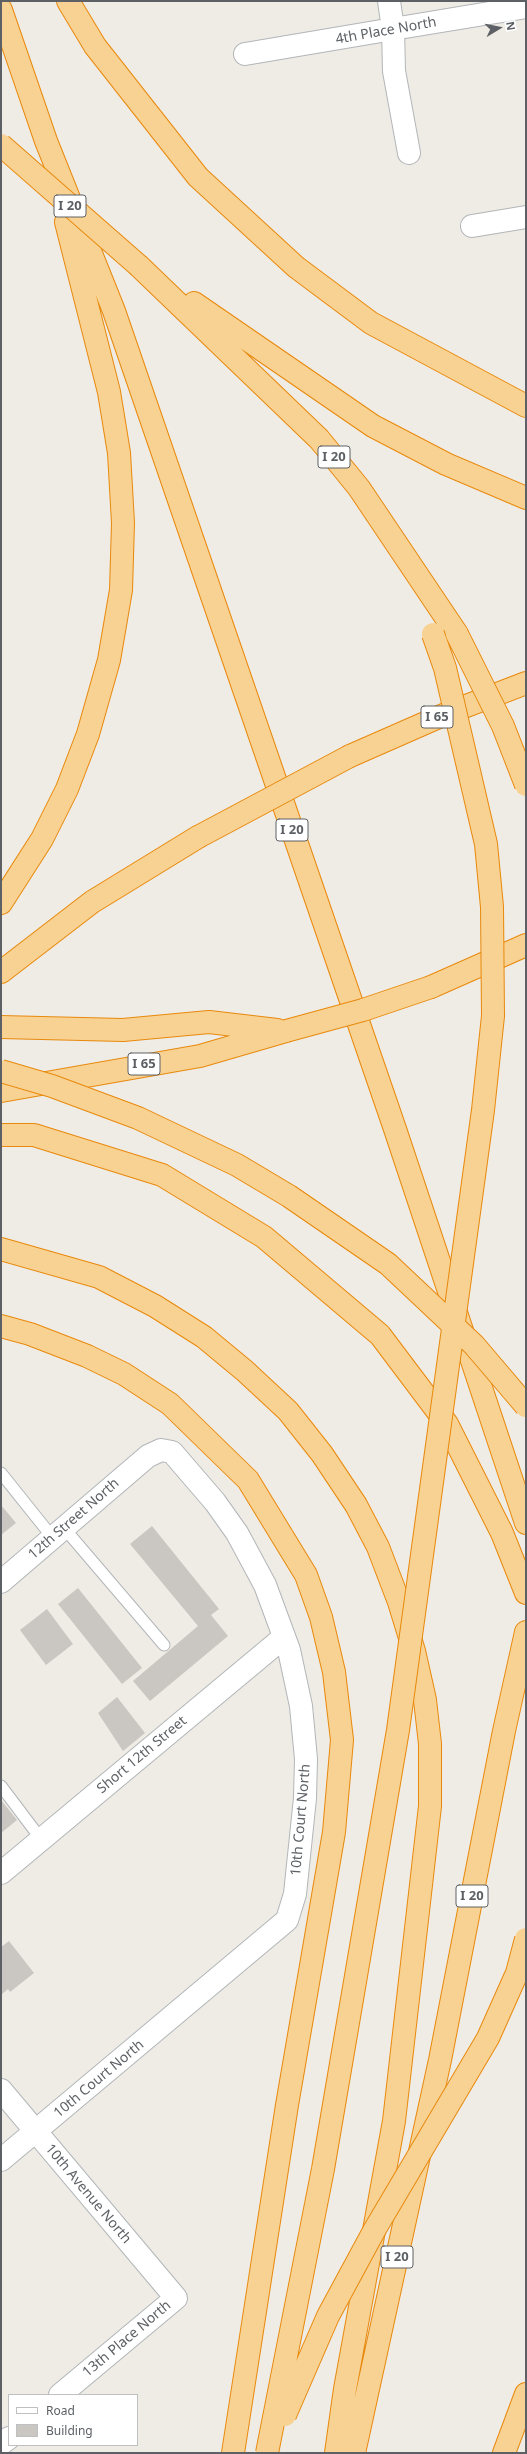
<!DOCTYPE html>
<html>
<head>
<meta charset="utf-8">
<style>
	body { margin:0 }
	#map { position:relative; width:527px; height:2454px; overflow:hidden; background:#efebe5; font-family:"Noto Sans",sans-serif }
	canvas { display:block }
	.frame { position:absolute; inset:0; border:2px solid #5d6165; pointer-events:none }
	.legend { position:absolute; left:8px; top:2394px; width:130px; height:52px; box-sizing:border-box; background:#fff; border:1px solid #bec0c1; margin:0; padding:5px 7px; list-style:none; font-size:12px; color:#5d6165 }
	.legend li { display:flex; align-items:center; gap:8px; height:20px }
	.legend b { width:20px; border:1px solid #bec0c1 }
	.north { position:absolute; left:479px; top:8px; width:40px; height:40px; -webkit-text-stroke:3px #fff; paint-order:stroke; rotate:80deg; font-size:11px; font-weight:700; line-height:16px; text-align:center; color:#5d6165 }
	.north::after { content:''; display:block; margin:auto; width:14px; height:18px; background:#5d6165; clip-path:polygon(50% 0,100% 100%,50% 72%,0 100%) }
</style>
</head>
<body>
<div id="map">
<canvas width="527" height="2454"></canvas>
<div class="frame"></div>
<ul class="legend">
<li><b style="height:5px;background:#fff"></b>Road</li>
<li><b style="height:11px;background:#cac6c2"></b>Building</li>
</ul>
<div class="north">N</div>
</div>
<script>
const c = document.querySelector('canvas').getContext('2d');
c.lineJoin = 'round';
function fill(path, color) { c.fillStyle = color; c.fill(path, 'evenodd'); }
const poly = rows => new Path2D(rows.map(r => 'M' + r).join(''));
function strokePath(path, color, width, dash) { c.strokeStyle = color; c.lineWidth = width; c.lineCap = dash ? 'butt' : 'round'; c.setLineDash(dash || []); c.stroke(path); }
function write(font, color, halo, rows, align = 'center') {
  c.font = font + ' "Noto Sans",sans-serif'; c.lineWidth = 3; c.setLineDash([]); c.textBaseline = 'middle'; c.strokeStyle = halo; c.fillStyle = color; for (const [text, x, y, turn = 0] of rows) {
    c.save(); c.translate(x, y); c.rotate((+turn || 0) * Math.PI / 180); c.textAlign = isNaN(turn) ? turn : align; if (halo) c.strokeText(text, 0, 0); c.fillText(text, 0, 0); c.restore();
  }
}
fill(poly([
	[1,1505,16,1523,1,1535],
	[152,1526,219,1609,211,1615,228,1636,150,1701,133,1681,198,1626,130,1544],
	[78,1588,142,1668,122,1684,58,1604],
	[47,1609,73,1644,46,1665,20,1630],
	[117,1697,145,1733,123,1751,98,1713],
	[1,1800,17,1820,1,1833],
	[9,1941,34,1973,10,1992,8,1989,1,1995,1,1947]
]), '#cac6c2');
const lane = poly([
	[1,1473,53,1538],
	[64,1528,164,1645],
	[1,1786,41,1839]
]);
const street = poly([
	[389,1,393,29,394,71,409,153],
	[245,54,393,29],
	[472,226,526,217],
	[1,1582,148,1456,161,1450,172,1452,215,1502,237,1533,265,1585,289,1650,301,1706,306,1759,305,1798,295,1894,287,1920,1,2160],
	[1,1873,284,1637],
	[1,2090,176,2298,60,2395],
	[1,2444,9,2438]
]);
const secondary = poly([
	[393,29,526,7]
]);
const highway = poly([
	[68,1,95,46,198,177,296,267,371,323,526,406],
	[1,10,46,141,114,311,395,1129,526,1523],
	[139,266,319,439,359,488,457,634],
	[194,303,373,426,446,464,526,498],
	[350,756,448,713,526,683],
	[1,903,42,839,67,789,88,734,109,660,121,590,123,523,119,453,109,392,66,222],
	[1,972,92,902,198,837],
	[431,987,526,945],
	[1,1027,123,1030,209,1022,277,1030],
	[1,1091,200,1056,286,1031],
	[1,1135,34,1135,162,1175,264,1237,380,1335,447,1424,502,1533,526,1593],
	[1,1249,99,1277,155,1306,204,1337,245,1371,288,1411,322,1454,356,1505,378,1547,399,1602,414,1651,425,1700,430,1744,430,1806,394,2121,345,2389,336,2453],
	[1,1326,30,1334,87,1356,124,1374,170,1404,248,1480,306,1575,321,1617,334,1672,342,1740,334,1832,287,2105,233,2453],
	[354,2453,440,2060,504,1731,526,1632],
	[504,2453,526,2394]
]);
strokePath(lane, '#b2b6b9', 13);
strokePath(street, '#b2b6b9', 24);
strokePath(secondary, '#b2b5b9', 24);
strokePath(highway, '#e8890c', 24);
strokePath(lane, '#fff', 11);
strokePath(street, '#fff', 22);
strokePath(secondary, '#fff', 22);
strokePath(highway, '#f8d293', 22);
const highwayBridge = poly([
	[1,145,139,266],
	[457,634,503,726,526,785],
	[198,837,350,756],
	[286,1031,363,1010,431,987],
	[1,1071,52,1086,138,1118,237,1165,289,1196,388,1264,474,1345,526,1406],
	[285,2415,328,2316,375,2229,488,2038,517,1973,526,1939],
	[267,2453,323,2169,398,1730,483,1110,493,1016,492,907,486,844,445,668,433,634]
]);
strokePath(highwayBridge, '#e8890c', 24, []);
strokePath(highwayBridge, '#f8d293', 22);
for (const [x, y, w] of [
	[70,206,32],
	[334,457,32],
	[437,717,32],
	[292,830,32],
	[144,1064,32],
	[472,1896,32],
	[397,2257,32]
]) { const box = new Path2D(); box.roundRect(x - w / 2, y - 11, w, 22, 3); c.fillStyle = '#fff'; c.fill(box); strokePath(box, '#5d6165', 1); }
write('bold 13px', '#5d6165', null, [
	["I 20",70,206],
	["I 20",334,457],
	["I 65",437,717],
	["I 20",292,830],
	["I 65",144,1064],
	["I 20",472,1896],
	["I 20",397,2257]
]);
write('14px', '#5d6165', '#fff', [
	["4th Place North",386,31,-10],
	["12th Street North",74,1519,-41],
	["Short 12th Street",142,1755,-40],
	["10th Court North",301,1820,-85],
	["10th Court North",99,2079,-40],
	["10th Avenue North",88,2194,50],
	["13th Place North",127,2339,-40]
]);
</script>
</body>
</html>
